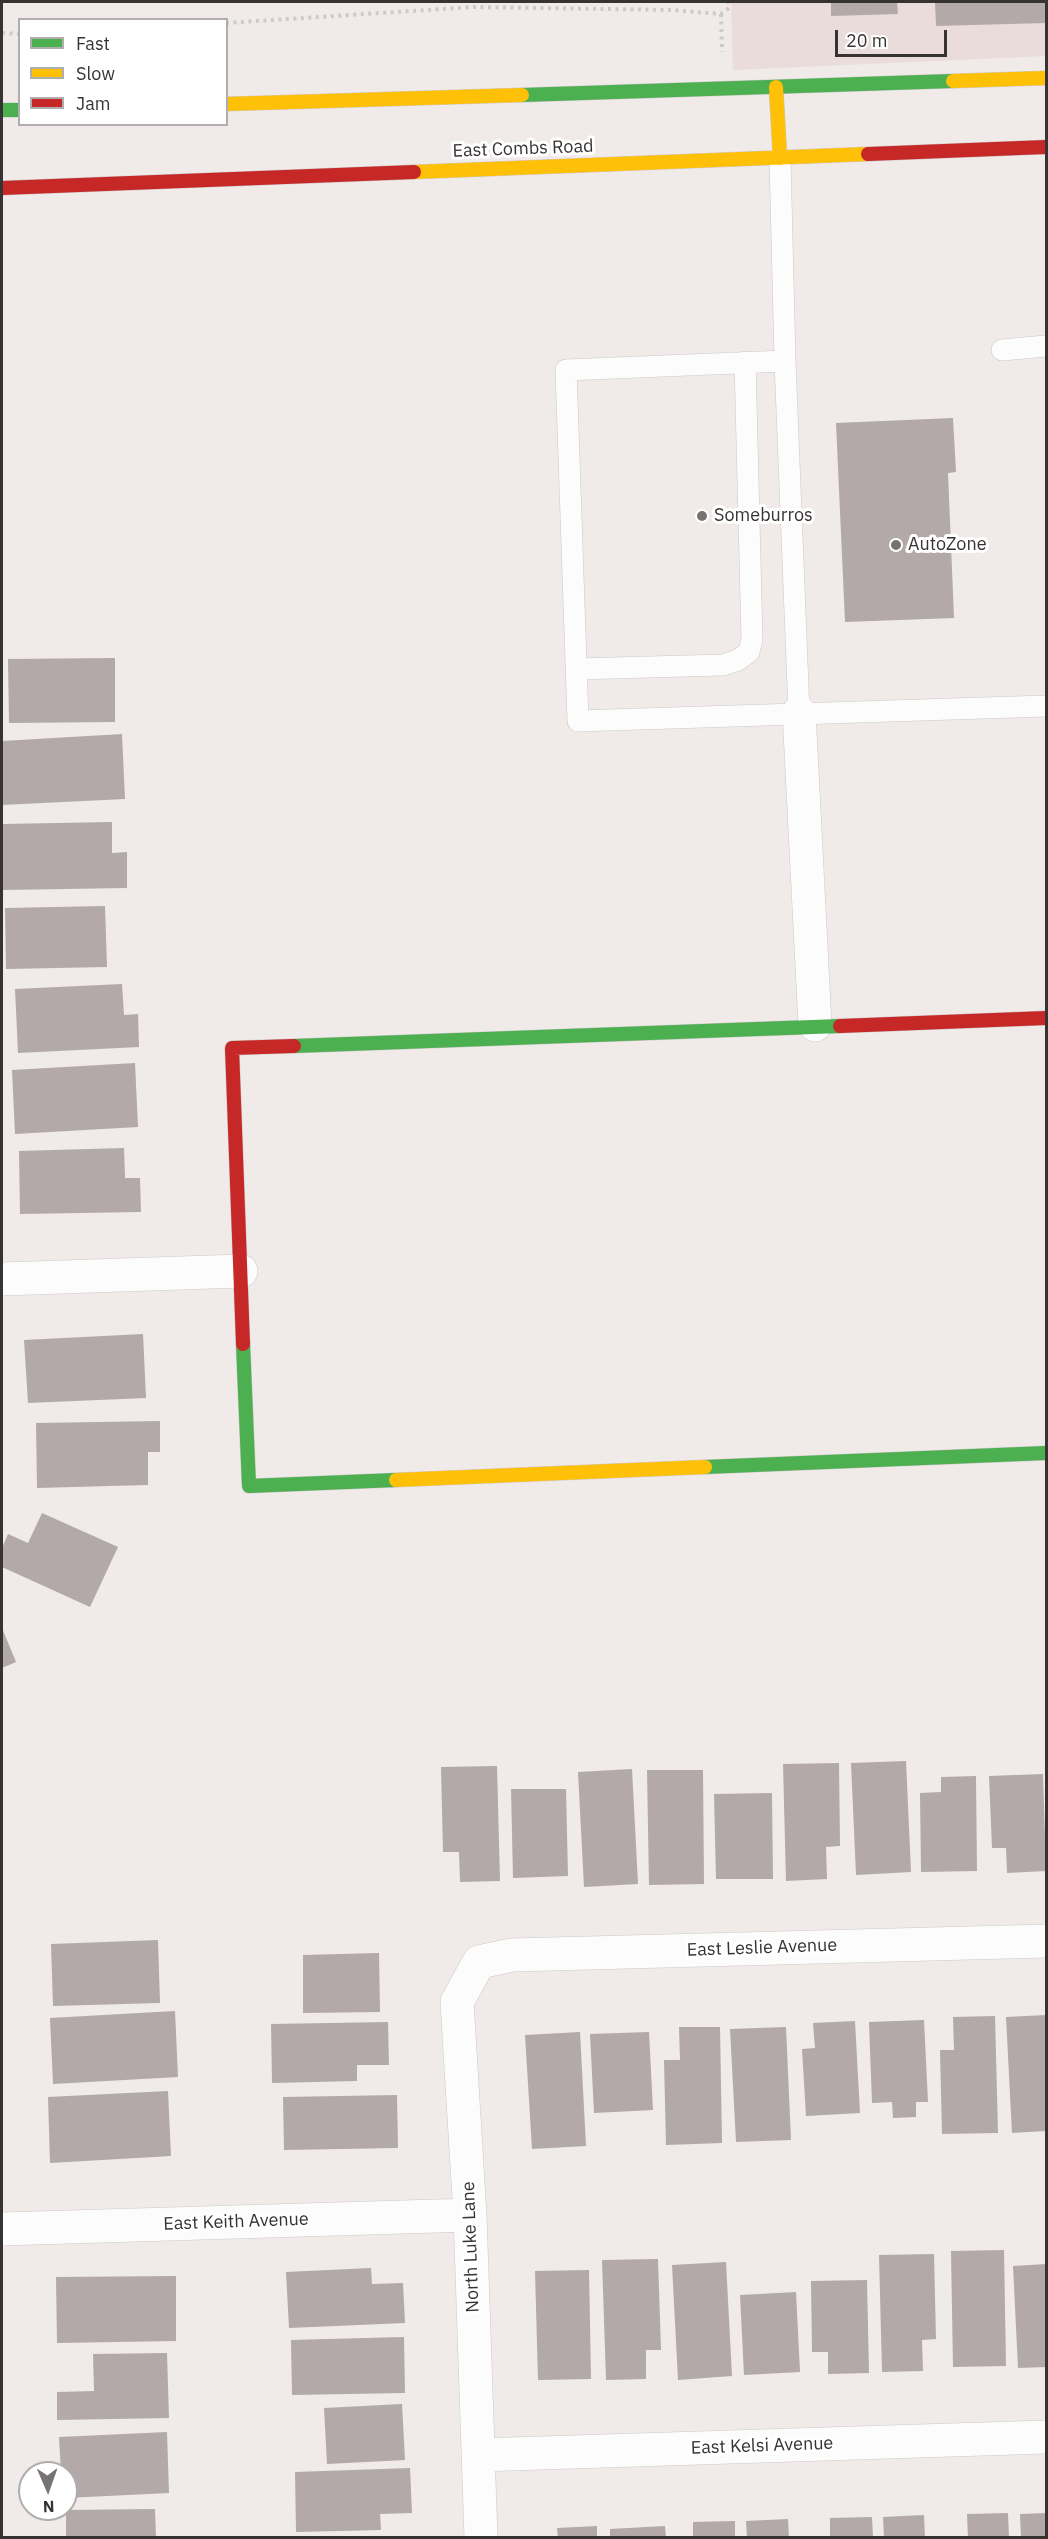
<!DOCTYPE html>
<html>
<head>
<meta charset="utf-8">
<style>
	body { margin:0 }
	#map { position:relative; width:1048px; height:2539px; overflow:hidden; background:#f0eae9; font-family:"IBM Plex Sans",sans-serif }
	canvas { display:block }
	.frame { position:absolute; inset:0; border:3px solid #383333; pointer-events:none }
	.legend { position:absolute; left:18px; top:18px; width:210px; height:108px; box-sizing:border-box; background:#fff; border:2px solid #afadad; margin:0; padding:8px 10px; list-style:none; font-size:18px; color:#383333 }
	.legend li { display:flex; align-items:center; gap:12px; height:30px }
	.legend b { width:30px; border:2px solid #afadad }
	.north { position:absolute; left:18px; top:2461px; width:60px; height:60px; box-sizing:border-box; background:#fff; border:2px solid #afadad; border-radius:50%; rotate:178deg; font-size:16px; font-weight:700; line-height:24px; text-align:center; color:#383333 }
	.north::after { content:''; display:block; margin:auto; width:21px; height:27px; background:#787373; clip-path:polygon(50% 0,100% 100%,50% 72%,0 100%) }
	.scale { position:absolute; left:835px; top:30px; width:112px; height:27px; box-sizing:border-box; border:3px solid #383333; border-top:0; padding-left:8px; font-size:18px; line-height:21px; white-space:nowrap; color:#383333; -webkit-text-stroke:4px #fff; paint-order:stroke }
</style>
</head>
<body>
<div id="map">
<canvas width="1048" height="2539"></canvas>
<div class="frame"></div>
<ul class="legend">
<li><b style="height:8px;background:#4caf50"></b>Fast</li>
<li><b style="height:8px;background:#ffc107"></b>Slow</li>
<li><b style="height:8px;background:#c62828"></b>Jam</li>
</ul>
<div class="north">N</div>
<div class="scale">20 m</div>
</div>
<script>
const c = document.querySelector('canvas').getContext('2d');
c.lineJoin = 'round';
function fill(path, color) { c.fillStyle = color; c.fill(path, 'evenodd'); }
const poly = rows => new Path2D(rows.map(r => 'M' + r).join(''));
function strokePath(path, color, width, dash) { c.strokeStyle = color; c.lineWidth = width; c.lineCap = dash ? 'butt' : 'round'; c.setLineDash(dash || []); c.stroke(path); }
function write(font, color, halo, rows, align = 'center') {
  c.font = font + ' "IBM Plex Sans",sans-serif'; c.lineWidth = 6; c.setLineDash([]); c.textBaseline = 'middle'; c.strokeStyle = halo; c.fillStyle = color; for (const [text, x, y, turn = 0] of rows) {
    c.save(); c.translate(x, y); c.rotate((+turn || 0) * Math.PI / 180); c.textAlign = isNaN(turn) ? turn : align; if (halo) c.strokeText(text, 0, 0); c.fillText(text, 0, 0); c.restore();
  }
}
fill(poly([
	[731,2,1046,2,1046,56,733,70]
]), '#eadcdb');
fill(poly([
	[831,2,897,2,898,14,831,16],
	[935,2,1046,2,1046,23,936,26],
	[953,418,956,472,948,473,954,618,845,622,836,423],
	[115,658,115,722,9,723,8,659],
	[122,734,125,799,2,805,2,741],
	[112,822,112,853,127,852,127,888,3,890,2,824],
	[105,906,107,967,6,969,5,908],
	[122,984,124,1015,138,1014,139,1047,18,1053,15,989],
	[135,1063,138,1127,15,1134,12,1070],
	[124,1148,125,1178,140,1178,141,1212,20,1214,19,1151],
	[143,1334,146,1398,28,1403,24,1340],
	[160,1421,160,1452,148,1452,148,1485,37,1488,36,1423],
	[42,1513,118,1547,90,1607,2,1567,2,1548,8,1534,28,1543],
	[2,1628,16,1662,2,1668],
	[906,1761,911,1872,856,1875,851,1763],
	[839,1763,840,1846,826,1847,827,1879,786,1881,783,1764],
	[497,1766,500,1881,460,1882,459,1852,443,1852,441,1767],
	[632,1769,638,1884,584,1887,578,1772],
	[647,1770,703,1770,704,1884,649,1885],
	[1043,1774,1046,1871,1007,1873,1006,1848,992,1848,989,1776],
	[976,1776,977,1871,921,1872,920,1793,941,1792,941,1777],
	[511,1789,566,1789,568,1876,513,1878],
	[772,1793,773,1879,716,1879,714,1794],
	[158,1940,160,2003,53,2006,51,1944],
	[379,1953,380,2012,303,2013,303,1955],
	[175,2011,178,2077,53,2084,50,2018],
	[1046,2015,1046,2131,1012,2133,1006,2017],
	[995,2016,998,2133,942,2134,940,2050,954,2050,953,2017],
	[924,2020,928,2102,916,2102,916,2117,893,2118,892,2102,872,2103,869,2022],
	[855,2021,860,2113,806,2116,802,2049,815,2048,813,2023],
	[388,2022,389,2065,357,2065,357,2081,272,2083,271,2024],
	[679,2027,720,2027,722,2143,666,2145,664,2060,680,2060],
	[786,2027,791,2140,736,2142,730,2029],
	[580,2032,586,2146,532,2149,525,2035],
	[649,2032,653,2110,594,2113,590,2034],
	[168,2091,171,2156,50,2163,48,2097],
	[397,2095,398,2148,284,2150,283,2097],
	[1004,2250,1006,2366,953,2367,951,2251],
	[934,2254,936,2339,922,2340,923,2371,882,2372,879,2255],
	[658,2259,661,2350,646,2350,646,2379,606,2380,602,2260],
	[726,2262,732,2376,678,2380,672,2265],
	[1046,2264,1046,2367,1018,2368,1013,2266],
	[371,2268,372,2284,403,2283,405,2323,289,2328,286,2272],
	[589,2270,591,2379,538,2380,535,2271],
	[176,2276,176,2341,57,2343,56,2277],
	[867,2280,869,2373,828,2374,828,2352,812,2352,811,2281],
	[796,2292,800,2372,744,2375,740,2295],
	[404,2337,405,2393,292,2395,291,2340],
	[167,2353,169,2418,57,2420,57,2392,94,2391,93,2354],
	[402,2404,405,2460,327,2464,324,2408],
	[167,2432,169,2493,66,2498,66,2473,61,2473,59,2437],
	[410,2468,412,2513,380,2514,381,2530,296,2532,295,2472],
	[155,2509,156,2538,66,2538,66,2510],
	[1008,2513,1009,2538,968,2538,967,2514],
	[1046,2513,1046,2538,1021,2538,1020,2514],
	[924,2515,925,2538,884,2538,883,2517],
	[872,2517,873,2538,830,2538,830,2518],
	[788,2519,789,2538,747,2538,746,2521],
	[735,2521,735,2538,693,2538,693,2522],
	[597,2526,597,2538,558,2538,557,2528],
	[665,2526,666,2538,610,2538,610,2529]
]), '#b2a9a8');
const lane = poly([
	[780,158,785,361,799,712],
	[1002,350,1046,346],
	[785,361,566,370,578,721,1046,706],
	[576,669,723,665,738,660,749,652,752,640,745,362]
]);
const street = poly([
	[799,712,815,1025],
	[2,1279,241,1271],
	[2,2229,470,2215],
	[478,2455,1046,2437],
	[481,2538,470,2215,457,2002,479,1962,512,1955,1046,1941]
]);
const fast = poly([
	[522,95,953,81],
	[2,110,20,110],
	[294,1046,840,1026],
	[243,1344,249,1486,396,1480],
	[705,1467,1046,1453]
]);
const slow = poly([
	[953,81,1046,78],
	[776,87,780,158],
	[226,104,522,95],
	[414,172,868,154],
	[396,1480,705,1467]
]);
const jam = poly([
	[868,154,1046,147],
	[2,188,414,172],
	[840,1026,1046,1018],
	[243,1344,232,1048,294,1046]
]);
strokePath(lane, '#cdc8c8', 22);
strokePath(street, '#cdc8c8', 34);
strokePath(fast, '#cdc8c8', 15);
strokePath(slow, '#cdc8c8', 15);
strokePath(jam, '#cdc8c8', 15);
strokePath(poly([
	[721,14,722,52],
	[226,23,473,7,671,10,721,14,729,8,728,2],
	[2,33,20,34]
]), '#cdcbca', 4, [3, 4.5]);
strokePath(lane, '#fdfcfc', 21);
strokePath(street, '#fdfcfc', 33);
strokePath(fast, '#4caf50', 14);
strokePath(slow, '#ffc107', 14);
strokePath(jam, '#c62828', 14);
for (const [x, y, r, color] of [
	[702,516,6,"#787373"],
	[896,545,6,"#787373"]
]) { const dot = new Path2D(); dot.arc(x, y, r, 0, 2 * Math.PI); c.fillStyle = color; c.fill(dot); strokePath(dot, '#fff', 2); }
write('18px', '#383333', '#fff', [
	["East Combs Road",523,149,-2],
	["East Leslie Avenue",762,1948,-2],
	["East Keith Avenue",236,2222,-2],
	["North Luke Lane",471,2247,-92],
	["East Kelsi Avenue",762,2446,-2]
]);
write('18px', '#383333', '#fff', [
	["Someburros",714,516],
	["AutoZone",908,545]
], 'left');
</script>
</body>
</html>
